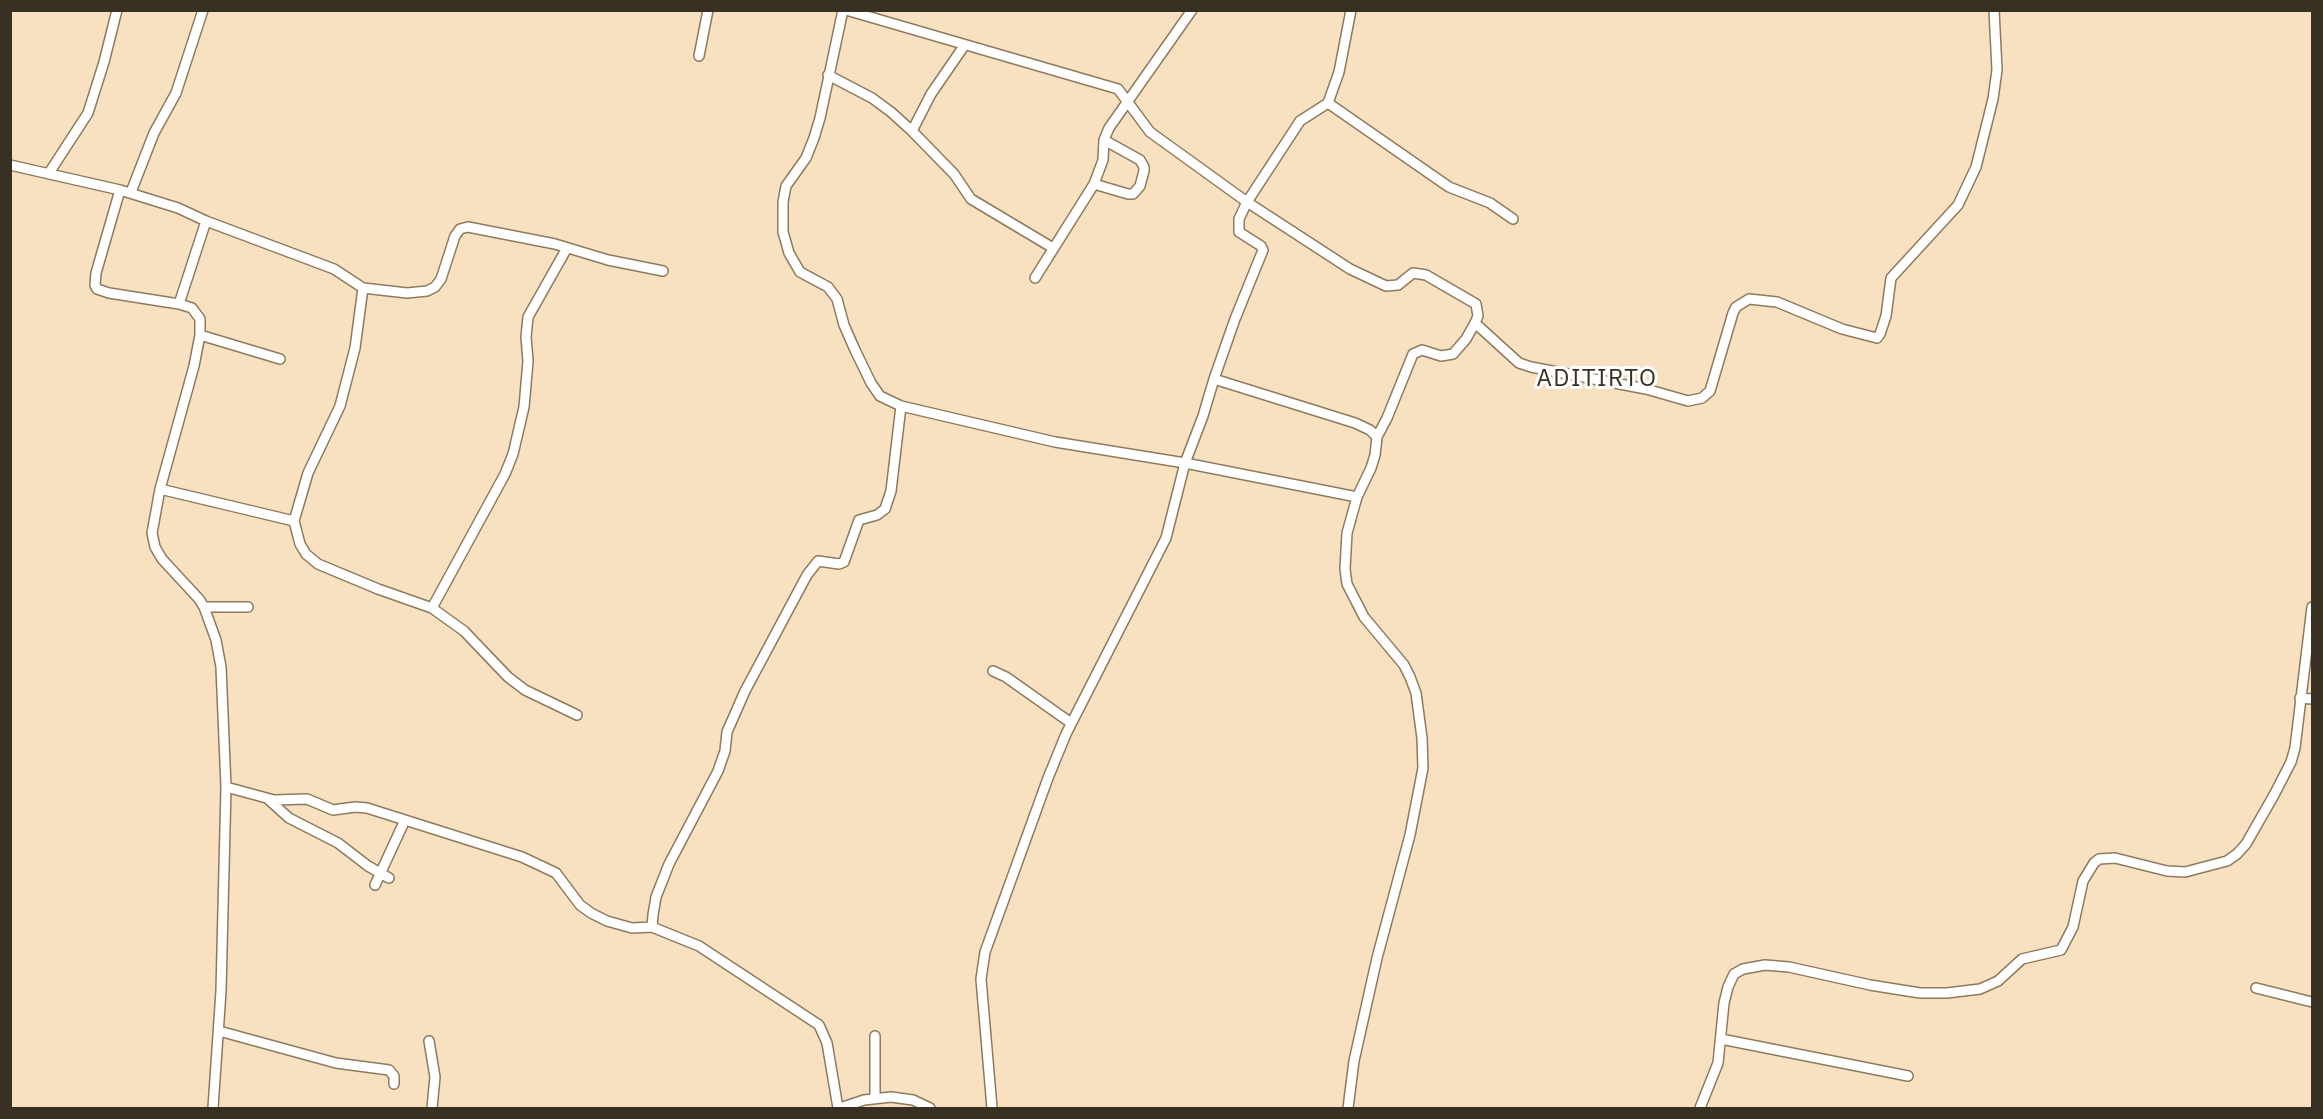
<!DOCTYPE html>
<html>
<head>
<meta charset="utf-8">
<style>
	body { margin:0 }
	#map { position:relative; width:2323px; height:1119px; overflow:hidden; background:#f7e1c0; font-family:"IBM Plex Sans",sans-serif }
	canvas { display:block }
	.frame { position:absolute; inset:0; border:12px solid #383023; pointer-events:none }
</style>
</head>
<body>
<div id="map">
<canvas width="2323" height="1119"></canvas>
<div class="frame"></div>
</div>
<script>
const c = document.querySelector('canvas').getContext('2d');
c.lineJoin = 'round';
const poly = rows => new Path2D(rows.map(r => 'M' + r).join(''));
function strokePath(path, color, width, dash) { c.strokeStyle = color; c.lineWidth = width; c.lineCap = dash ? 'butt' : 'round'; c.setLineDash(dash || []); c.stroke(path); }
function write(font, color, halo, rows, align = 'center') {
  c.font = font + ' "IBM Plex Sans",sans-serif'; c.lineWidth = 6; c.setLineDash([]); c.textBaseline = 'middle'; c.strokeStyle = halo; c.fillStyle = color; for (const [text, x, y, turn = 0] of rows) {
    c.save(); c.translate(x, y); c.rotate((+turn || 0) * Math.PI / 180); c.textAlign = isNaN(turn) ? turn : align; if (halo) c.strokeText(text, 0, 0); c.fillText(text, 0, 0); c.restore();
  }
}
const minor = poly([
	[843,10,820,118,814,138,806,158,786,186,783,202,783,232,789,253,800,272,828,287,837,299,844,325,855,350,871,383,880,396,901,406,1055,442,1185,463,1203,416,1214,379],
	[846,10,1118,89,1150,132,1247,202,1300,121,1328,103,1339,72,1351,10],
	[964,46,931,94,912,131,954,174,971,199,1053,248],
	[699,56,708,10],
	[828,75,872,98,891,112,912,131],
	[1328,103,1449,187,1490,203,1513,219],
	[10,165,120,190,96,273,95,285,97,289,109,293,179,304,192,308,200,319,200,335,194,366,160,489,152,533,155,547,162,559,199,599,204,607,216,640,221,667,226,787,221,991,213,1108],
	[49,173,88,113,104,62,117,10],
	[1094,184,1128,194,1133,194,1140,186,1144,171,1144,167,1140,160,1104,140],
	[120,190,178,208,206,221,334,269,363,288,407,293,427,291,435,287,441,279,455,236,460,229,468,227,555,244,608,260,663,271],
	[131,192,154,133,176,93,203,10],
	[1035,278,1094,184,1103,160,1104,140,1109,128,1192,10],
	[179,304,206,221],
	[200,335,280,359],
	[1377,437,1387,418,1413,354,1422,350,1441,356,1453,354,1466,339,1475,323,1519,363,1531,367,1646,389,1688,401,1702,398,1710,391,1733,313,1736,307,1749,299,1777,302,1842,329,1877,338,1880,334,1886,316,1891,278,1958,205,1976,167,1993,99,1997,70,1994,10],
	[160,489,294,521,308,473,340,406,355,348,363,288],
	[294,521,300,544,306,554,318,564,378,589,432,608,464,631,508,677,525,690,577,715],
	[204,607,248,607],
	[432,608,505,474,513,454,524,407,528,361,526,337,528,317,567,248],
	[993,671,1006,677,1071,723],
	[2300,698,2312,699],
	[226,787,274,800,307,799,333,810,355,807,367,808,522,857,556,873,580,905,591,913,607,921,632,928,652,927],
	[269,800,289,818,338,843,368,866,389,878],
	[375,885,405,820],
	[2256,988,2312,1002],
	[219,1031,336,1063,389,1070,394,1076,394,1084],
	[875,1036,875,1097],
	[1721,1039,1908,1076],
	[429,1041,435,1077,432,1108],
	[838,1108,827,1043,819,1025,699,946,652,927,653,915,656,897,669,864,718,771,725,751,727,732,745,691,807,575,818,561,839,564,844,562,859,520,877,515,885,509,891,491,901,406],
	[840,1108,864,1100,891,1097,913,1100,930,1108],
	[992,1108,981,979,985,952,1048,778,1066,734,1166,538,1185,463,1357,497],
	[1348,1108,1354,1061,1377,958,1410,835,1423,768,1422,738,1416,693,1410,677,1404,665,1364,617,1347,584,1345,569,1347,533,1357,497,1371,468,1375,455,1377,437,1370,430,1355,423,1214,379,1235,319,1263,250,1261,246,1239,232,1239,219,1247,202,1350,269,1386,286,1398,285,1413,273,1426,275,1476,304,1478,316,1475,323],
	[1700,1108,1718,1063,1724,1003,1728,987,1734,974,1743,969,1765,965,1789,967,1870,985,1920,993,1947,993,1980,989,1998,981,2022,959,2061,950,2073,927,2083,881,2094,863,2099,859,2115,858,2167,871,2185,872,2227,861,2237,854,2246,844,2274,795,2291,762,2295,748,2312,607]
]);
strokePath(minor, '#8e7a5c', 12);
strokePath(minor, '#fff', 9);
c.letterSpacing = '1.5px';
write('24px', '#383023', '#fff', [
	["ADITIRTO",1597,379]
]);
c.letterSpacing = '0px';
</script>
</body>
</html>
